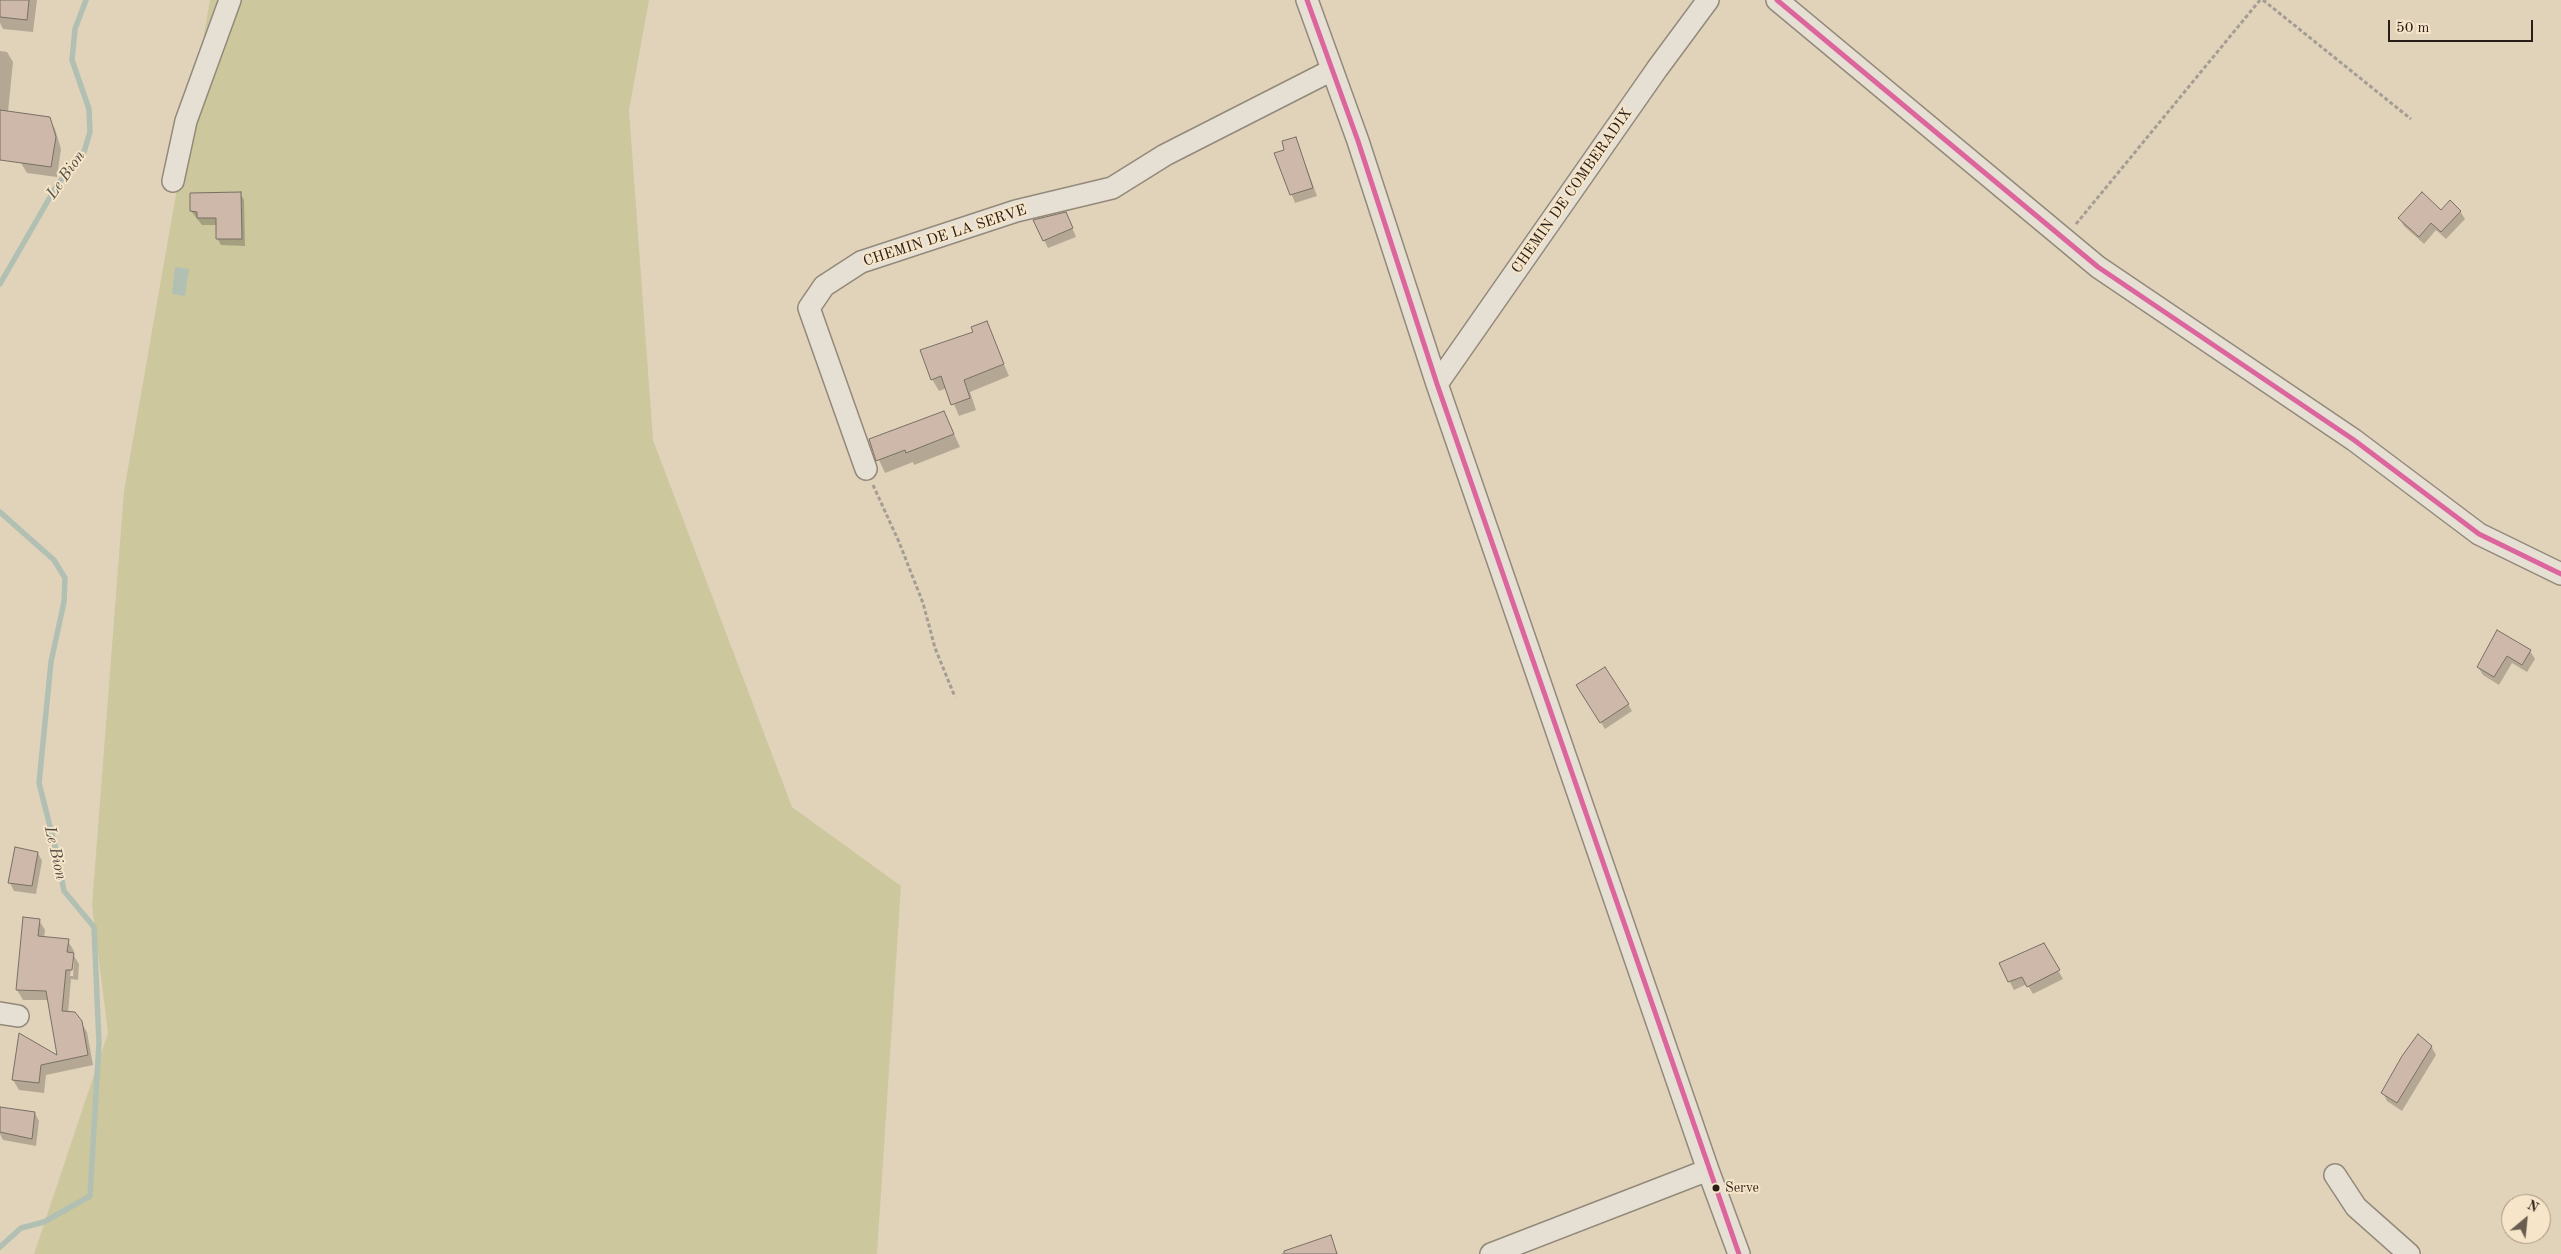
<!DOCTYPE html>
<html>
<head>
<meta charset="utf-8">
<style>
	body { margin:0 }
	#map { position:relative; width:2561px; height:1254px; overflow:hidden; background:#e1d3ba; font-family:"Old Standard TT",serif }
	canvas { display:block }
	.north { position:absolute; left:2501px; top:1194px; width:50px; height:50px; box-sizing:border-box; background:#f6e5c8; border:1px solid #a49581; border-radius:50%; rotate:28deg; font-size:14px; font-weight:700; line-height:20px; text-align:center; color:#291d17 }
	.north::after { content:''; display:block; margin:auto; width:18px; height:22px; background:#695d50; clip-path:polygon(50% 0,100% 100%,50% 72%,0 100%) }
	.scale { position:absolute; left:2388px; top:20px; width:145px; height:22px; box-sizing:border-box; border:2px solid #291d17; border-top:0; padding-left:6px; font-size:15px; line-height:18px; white-space:nowrap; color:#291d17; -webkit-text-stroke:4px #f6e5c8; paint-order:stroke }
</style>
</head>
<body>
<div id="map">
<canvas width="2561" height="1254"></canvas>
<div class="north">N</div>
<div class="scale">50 m</div>
</div>
<script>
const c = document.querySelector('canvas').getContext('2d');
c.lineJoin = 'round';
function fill(path, color) { c.fillStyle = color; c.fill(path, 'evenodd'); }
const poly = rows => new Path2D(rows.map(r => 'M' + r).join(''));
function strokePath(path, color, width, dash) { c.strokeStyle = color; c.lineWidth = width; c.lineCap = dash ? 'butt' : 'round'; c.setLineDash(dash || []); c.stroke(path); }
function write(font, color, halo, rows, align = 'center') {
  c.font = font + ' "Old Standard TT",serif'; c.lineWidth = 4; c.setLineDash([]); c.textBaseline = 'middle'; c.strokeStyle = halo; c.fillStyle = color; for (const [text, x, y, turn = 0] of rows) {
    c.save(); c.translate(x, y); c.rotate((+turn || 0) * Math.PI / 180); c.textAlign = isNaN(turn) ? turn : align; if (halo) c.strokeText(text, 0, 0); c.fillText(text, 0, 0); c.restore();
  }
}
fill(poly([
	[210,0,649,0,629,110,653,440,792,807,901,886,877,1254,34,1254,108,1033,92,905,124,491]
]), '#cdc79e');
fill(poly([
	[175,267,189,269,185,296,172,294]
]), '#b1c0b3');
fill(poly([
	[0,0,37,0,33,32,3,29,0,23],
	[0,51,7,52,13,62,8,112,49,118,55,129,61,149,57,177,27,173,21,163,0,149],
	[1296,138,1317,196,1295,203,1276,154,1286,151],
	[240,193,244,200,245,246,221,245,217,238,217,225,202,225,191,211],
	[2460,211,2465,219,2446,239,2436,230,2424,244,2404,226,2399,218],
	[1066,213,1076,237,1048,248,1044,240],
	[986,323,1009,376,970,392,976,410,959,416,947,388,939,391,932,379,922,351,975,332],
	[944,412,960,447,914,465,913,462,885,473,870,440],
	[2498,632,2530,651,2535,659,2527,672,2512,663,2499,685,2483,675,2478,667],
	[1578,685,1628,704,1632,711,1605,729],
	[38,853,42,861,36,894,14,891,10,883],
	[39,920,45,930,44,938,68,941,74,951,70,976,73,976,74,956,79,964,78,980,71,979,68,1013,81,1022,87,1032,93,1065,46,1075,44,1093,19,1090,13,1080,20,1035,59,1058,49,1000,23,1000,17,990],
	[2043,944,2063,979,2033,994,2027,984,2014,990,2000,963],
	[2431,1046,2436,1055,2402,1111,2387,1101,2383,1093],
	[35,1113,39,1121,36,1146,3,1140,0,1134,0,1121],
	[1330,1237,1338,1254,1280,1254]
]), '#0003');
strokePath(poly([
	[0,284,57,185,84,152,90,132,89,109,72,60,75,29,86,0],
	[0,512,54,560,65,578,64,602,51,662,39,783,57,854,64,891,94,927,99,1043,90,1196,44,1222,21,1228,0,1247]
]), '#b1c0b3', 5.5);
const building = poly([
	[0,0,29,0,27,20,0,17,0,0],
	[0,110,50,117,56,137,51,167,0,160,0,110],
	[1296,137,1313,188,1290,195,1274,153,1284,150,1282,141,1296,137],
	[241,192,242,239,216,239,216,218,197,218,197,212,190,211,190,193,241,192],
	[2422,192,2441,210,2450,200,2461,211,2441,232,2431,223,2419,237,2398,218,2422,192],
	[1066,212,1073,228,1043,241,1033,220,1066,212],
	[987,321,1004,364,964,380,970,398,951,405,941,376,931,380,920,350,973,332,971,327,987,321],
	[944,411,954,434,906,453,905,450,876,461,869,439,944,411],
	[2497,630,2531,650,2522,665,2507,656,2494,677,2477,667,2497,630],
	[1605,667,1629,704,1600,723,1576,685,1605,667],
	[15,847,38,852,32,886,8,883,15,847],
	[23,917,40,919,38,936,69,939,67,952,74,953,72,970,66,970,62,1011,75,1012,82,1021,88,1055,41,1065,39,1083,12,1080,19,1033,57,1055,46,991,16,990,23,917],
	[2044,943,2060,970,2027,987,2022,977,2008,982,1999,963,2044,943],
	[2418,1034,2432,1046,2397,1103,2381,1093,2402,1056,2418,1034],
	[0,1107,35,1112,32,1139,0,1132,0,1107],
	[1331,1235,1337,1254,1284,1254,1284,1251,1331,1235]
]);
fill(building, '#cdb8aa');
strokePath(building, '#787064', 1);
const minor = poly([
	[1307,0,1358,141,1437,384,1708,1170,1739,1254],
	[1777,0,2098,267,2354,440,2479,534,2561,574],
	[173,181,186,121,230,0],
	[1437,384,1657,69,1708,0],
	[866,469,809,308,824,286,861,262,1016,211,1112,188,1165,155,1332,70],
	[0,1013,18,1016],
	[2335,1175,2356,1207,2409,1254],
	[1491,1254,1708,1170]
]);
strokePath(minor, '#92897a', 24);
strokePath(poly([
	[2263,0,2411,119],
	[2076,224,2260,0],
	[873,485,899,542,923,603,935,648,955,697]
]), '#a49d93', 3, [4, 2.5]);
strokePath(minor, '#e6dfd3', 21);
strokePath(poly([
	[1307,0,1358,141,1437,384,1739,1254],
	[1777,0,2098,267,2354,440,2479,534,2561,574]
]), '#dc659e', 5);
for (const [x, y, r, color] of [
	[1716,1188,4.5,"#291d17"]
]) { const dot = new Path2D(); dot.arc(x, y, r, 0, 2 * Math.PI); c.fillStyle = color; c.fill(dot); strokePath(dot, '#f6e5c8', 2); }
write('14px', '#291d17', '#f6e5c8', [
	["Serve",1725,1188]
], 'left');
write('15px', '#291d17', '#f6e5c8', [
	["CHEMIN DE COMBERADIX",1572,191,-55],
	["CHEMIN DE LA SERVE",945,236,-18]
]);
write('italic 16px', '#4c4c45', '#f6e5c8', [
	["Le Bion",66,175,-55],
	["Le Bion",55,853,77]
]);
</script>
</body>
</html>
